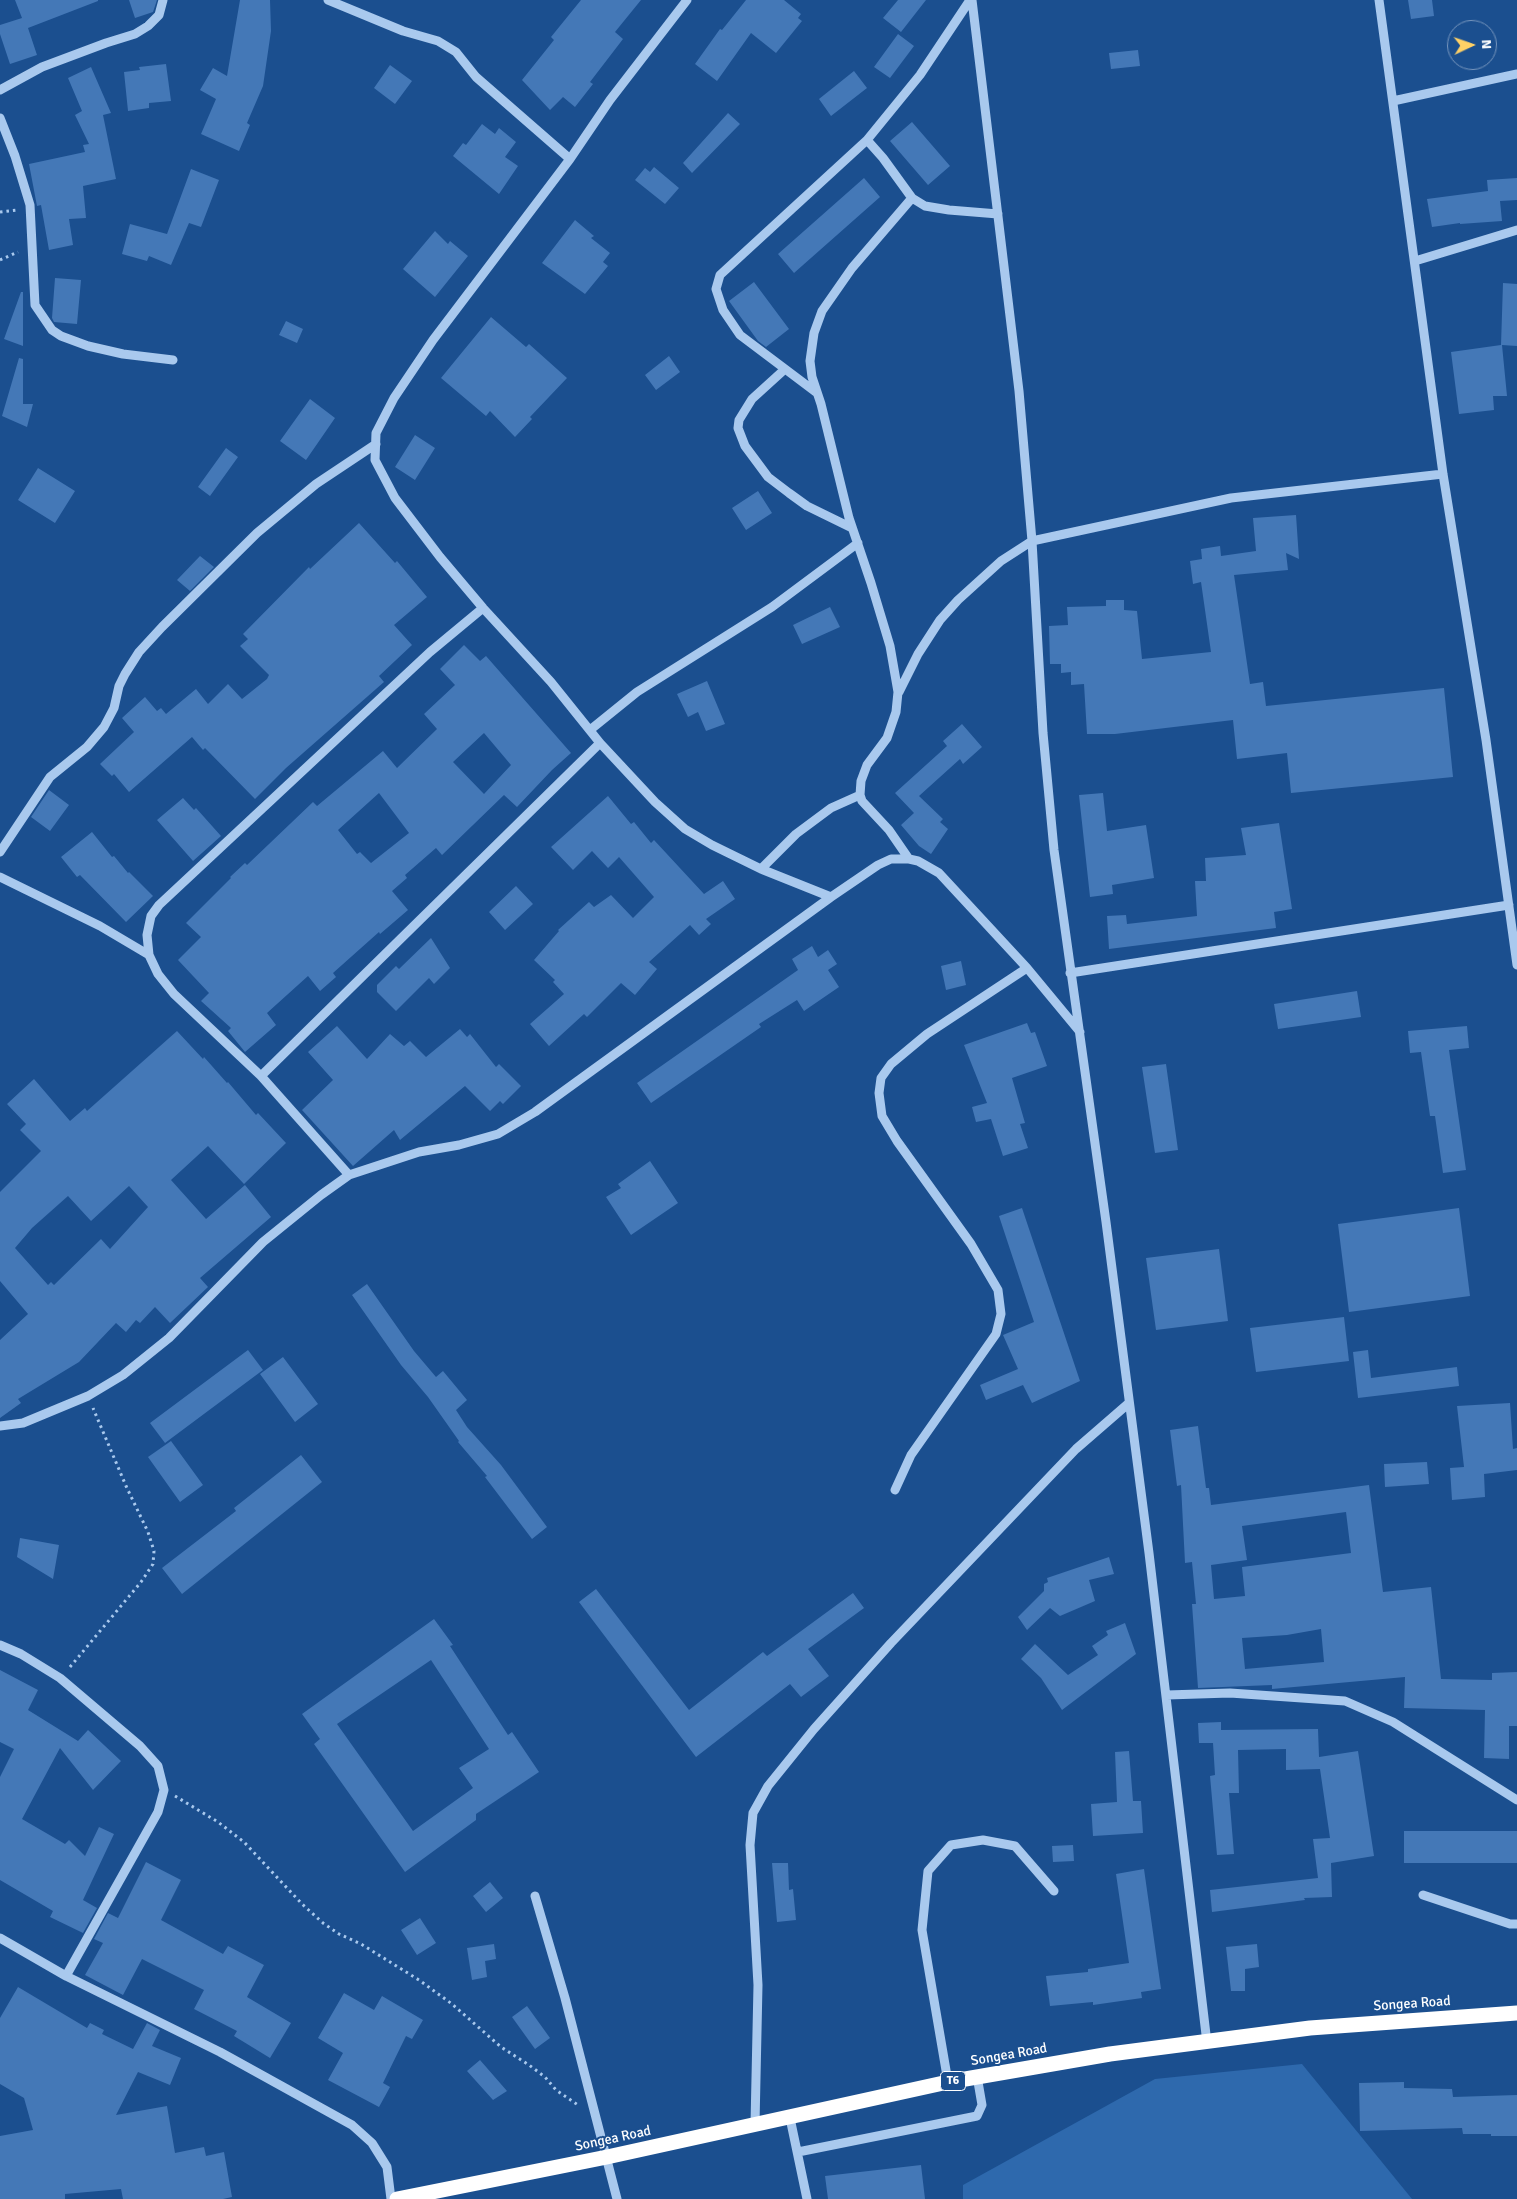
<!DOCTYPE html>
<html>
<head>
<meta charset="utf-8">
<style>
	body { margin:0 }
	#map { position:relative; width:1517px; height:2199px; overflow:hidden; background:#1b4f8f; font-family:Signika,sans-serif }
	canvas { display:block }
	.north { position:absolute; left:1447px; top:20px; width:50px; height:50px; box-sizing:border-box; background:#1b4f8f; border:1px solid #7695bc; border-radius:50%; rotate:87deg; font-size:14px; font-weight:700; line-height:20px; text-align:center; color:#fff }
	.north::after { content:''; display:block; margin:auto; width:18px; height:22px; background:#ffd166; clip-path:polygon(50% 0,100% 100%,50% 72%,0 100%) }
</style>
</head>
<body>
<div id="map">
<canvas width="1517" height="2199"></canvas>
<div class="north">N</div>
</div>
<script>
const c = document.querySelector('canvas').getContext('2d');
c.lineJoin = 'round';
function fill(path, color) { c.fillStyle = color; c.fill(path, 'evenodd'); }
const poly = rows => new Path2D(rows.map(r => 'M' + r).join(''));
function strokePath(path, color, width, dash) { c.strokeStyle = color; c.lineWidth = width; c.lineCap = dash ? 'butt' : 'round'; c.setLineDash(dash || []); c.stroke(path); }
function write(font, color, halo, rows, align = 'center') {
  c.font = font + ' Signika,sans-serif'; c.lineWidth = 4; c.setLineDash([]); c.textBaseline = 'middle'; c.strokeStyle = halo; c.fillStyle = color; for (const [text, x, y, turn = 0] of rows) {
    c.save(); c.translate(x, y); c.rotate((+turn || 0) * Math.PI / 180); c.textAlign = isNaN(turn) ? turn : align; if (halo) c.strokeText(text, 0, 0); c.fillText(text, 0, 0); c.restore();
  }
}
fill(poly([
	[1302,2064,1412,2199,963,2199,963,2185,1155,2079]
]), '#2e69ad');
fill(poly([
	[15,0,98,0,98,1,28,28,37,55,10,64,0,34,0,25,22,18],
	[129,0,157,0,153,12,135,18],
	[240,0,270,0,271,31,263,86,247,123,250,125,239,151,201,134,216,99,200,90,213,68,227,76],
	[581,0,641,0,615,32,623,39,590,82,593,84,575,107,563,97,550,110,522,80,554,40,551,37],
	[746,0,784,0,801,14,798,18,802,21,776,53,751,33,717,81,695,64,720,29,722,30],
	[898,0,926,0,901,32,883,18],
	[1408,0,1432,0,1434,16,1411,19],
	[898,34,914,46,890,78,874,67],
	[1138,50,1140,66,1111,69,1109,53],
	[166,64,171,101,149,103,149,108,128,111,124,72,140,70,139,67],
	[390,65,412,81,395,104,374,88],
	[91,67,111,113,103,115,116,179,83,186,86,218,69,219,73,245,49,250,41,205,37,206,29,164,85,152,83,145,89,144,75,115,82,111,68,78],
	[854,71,867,88,831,116,819,99],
	[728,113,740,124,692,173,683,163],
	[912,122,950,166,928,185,890,141],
	[482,124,495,134,499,128,516,142,505,157,518,166,499,194,453,156,463,143,466,145],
	[654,167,679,188,665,204,635,180,645,168,650,172],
	[191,169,219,180,201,227,189,223,171,265,149,256,147,261,122,254,130,224,167,234],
	[864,178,880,197,794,273,778,254],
	[1517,178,1517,200,1500,201,1502,221,1460,224,1460,223,1432,227,1427,199,1488,191,1487,180],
	[575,220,594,236,591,238,610,253,603,262,608,266,585,294,542,263],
	[435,231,448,244,450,241,468,256,435,297,403,269],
	[55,278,81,280,77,324,54,322,52,318],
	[754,282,789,329,766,347,758,341,729,301],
	[1503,283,1517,284,1517,346,1502,345,1507,396,1493,396,1494,410,1459,414,1451,352,1501,345],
	[21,292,23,292,23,346,4,339],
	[491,317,526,347,529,344,567,378,530,417,532,419,515,437,490,411,486,416,441,378],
	[286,321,303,329,297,343,279,335],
	[669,356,680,372,656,390,645,375],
	[19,358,23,359,23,404,33,404,27,427,2,416],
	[310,399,335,418,306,460,280,441],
	[415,435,435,448,415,480,395,467],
	[226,448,238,457,210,496,198,487],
	[38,468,75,491,55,523,18,500],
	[758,491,772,513,746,530,732,508],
	[1296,515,1299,559,1286,553,1288,570,1234,575,1250,684,1263,682,1266,706,1444,688,1453,777,1291,793,1287,753,1237,759,1233,720,1115,734,1087,734,1084,684,1071,685,1071,672,1061,673,1061,664,1050,664,1049,626,1068,625,1067,607,1106,606,1106,600,1124,600,1124,610,1137,611,1142,659,1211,652,1201,582,1193,584,1190,561,1202,559,1201,549,1220,546,1221,556,1256,551,1253,518],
	[359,523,395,563,397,561,427,597,394,625,412,645,379,676,384,682,286,768,255,799,205,748,203,750,192,737,129,792,114,774,112,776,100,764,134,732,122,718,145,697,157,711,161,708,166,714,196,689,208,704,228,684,242,699,267,679,269,675,240,646,248,639,243,634,309,567,310,569],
	[200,556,214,567,190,591,177,580],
	[830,607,840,627,802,644,793,625],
	[464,645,480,661,486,656,571,753,552,770,517,807,504,795,442,855,436,848,405,875,407,878,392,891,408,910,380,934,379,932,333,973,336,977,320,991,308,976,267,1013,276,1025,245,1052,228,1031,231,1028,201,1001,209,993,178,960,201,937,186,923,231,878,230,877,245,863,247,865,313,802,317,806,383,751,397,768,437,729,424,714,455,685,440,669],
	[484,733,511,765,484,794,453,762],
	[379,793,409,833,371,863,360,852,357,854,338,830],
	[707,681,725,724,706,731,698,712,688,717,677,694],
	[962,724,982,747,963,764,960,759,919,796,943,819,940,822,948,829,931,854,919,846,901,825,914,813,895,793,947,746,943,741],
	[49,790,69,805,50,831,31,817],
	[1103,793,1107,831,1146,825,1154,878,1112,885,1113,894,1090,897,1079,795],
	[608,796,631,824,634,822,651,843,654,840,704,894,723,881,735,899,706,919,711,924,699,935,690,925,649,962,657,969,635,995,621,983,587,1017,584,1014,549,1046,530,1024,564,994,553,982,555,980,534,960,559,931,558,930,589,902,594,907,611,895,633,918,654,897,619,857,608,868,592,851,573,870,551,847],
	[183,798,194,810,196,808,221,836,193,861,157,820],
	[1279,823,1292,909,1274,912,1276,928,1109,949,1107,916,1126,915,1127,924,1197,916,1195,881,1206,881,1205,858,1246,855,1241,828],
	[92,832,112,857,114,856,128,873,129,872,153,896,126,922,80,875,77,877,61,857],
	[516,886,533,904,505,930,489,912],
	[431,938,450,968,434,984,429,978,396,1011,377,992,377,985,396,966,399,969],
	[812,946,818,957,828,950,837,964,828,970,839,987,804,1011,797,1000,759,1024,761,1027,651,1103,637,1083,798,970,792,959],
	[961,961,966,985,946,990,941,966],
	[1357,991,1361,1017,1278,1029,1274,1004],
	[1027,1023,1031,1033,1035,1032,1047,1066,1012,1078,1025,1123,1020,1124,1028,1148,1003,1156,991,1119,976,1122,972,1107,987,1103,964,1045],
	[337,1026,367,1059,390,1034,404,1046,410,1041,426,1057,460,1029,467,1037,470,1034,496,1067,499,1064,521,1086,503,1104,500,1101,490,1111,465,1086,400,1140,394,1130,353,1166,302,1110,333,1080,308,1052],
	[1467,1026,1469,1048,1449,1050,1466,1170,1443,1173,1435,1116,1430,1116,1421,1052,1410,1053,1408,1031],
	[177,1031,203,1059,204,1057,227,1083,228,1082,256,1115,258,1113,286,1143,244,1184,208,1146,171,1180,206,1219,245,1185,271,1217,200,1278,208,1287,170,1323,155,1307,140,1323,136,1320,126,1332,116,1323,79,1362,18,1399,21,1403,0,1418,0,1340,28,1314,0,1281,0,1192,41,1151,20,1130,26,1124,7,1104,34,1079,70,1121,85,1108,87,1111],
	[129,1186,148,1207,110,1249,101,1239,54,1285,51,1282,48,1285,15,1248,32,1228,68,1196,91,1221],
	[1166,1064,1178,1150,1155,1153,1142,1067],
	[650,1161,678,1203,631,1235,606,1197,621,1188,618,1184],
	[1022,1208,1080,1381,1032,1403,1023,1385,986,1400,980,1385,1018,1369,1003,1335,1034,1322,999,1216],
	[1459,1208,1470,1296,1349,1312,1338,1224],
	[1219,1249,1228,1321,1156,1330,1146,1258],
	[367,1284,414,1351,436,1377,443,1371,467,1400,456,1410,467,1427,501,1465,547,1527,532,1539,485,1477,487,1476,458,1442,459,1441,428,1397,401,1365,352,1295],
	[1344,1317,1349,1361,1256,1372,1250,1328],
	[248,1350,263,1370,165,1443,150,1423],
	[1368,1350,1371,1378,1457,1367,1459,1386,1358,1398,1353,1352],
	[283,1357,318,1404,295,1422,260,1374],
	[1510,1403,1513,1449,1517,1448,1517,1470,1484,1474,1485,1497,1452,1500,1450,1468,1464,1467,1457,1406],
	[1198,1426,1206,1488,1209,1488,1211,1505,1369,1485,1383,1592,1431,1587,1441,1679,1492,1680,1492,1673,1517,1672,1517,1726,1509,1726,1509,1759,1484,1758,1485,1710,1404,1708,1405,1677,1272,1689,1272,1685,1198,1688,1192,1604,1196,1604,1192,1562,1185,1563,1181,1485,1177,1486,1170,1430],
	[1346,1512,1351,1553,1242,1567,1245,1596,1214,1599,1211,1565,1247,1560,1242,1526],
	[1321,1629,1324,1662,1245,1669,1242,1638,1287,1635],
	[171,1441,203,1485,180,1502,148,1457],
	[301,1455,322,1482,182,1594,162,1568,236,1511,234,1508],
	[1427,1462,1429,1484,1385,1487,1384,1464],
	[20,1538,59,1545,53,1579,17,1557],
	[1109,1557,1114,1574,1089,1580,1095,1601,1060,1616,1050,1608,1027,1630,1018,1617,1044,1591,1044,1584,1048,1582,1047,1578],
	[596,1589,689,1710,763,1652,767,1656,853,1593,864,1608,808,1649,829,1676,801,1697,790,1684,696,1757,579,1602],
	[434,1619,453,1645,450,1646,508,1735,512,1732,539,1772,476,1814,476,1820,405,1872,314,1744,320,1739,302,1714],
	[431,1660,489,1749,459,1768,473,1788,413,1831,337,1724],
	[1125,1623,1136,1654,1062,1710,1041,1678,1021,1659,1035,1644,1068,1675,1098,1655,1092,1646,1108,1635,1106,1631],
	[0,1670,38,1690,28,1710,78,1741,88,1730,121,1761,93,1790,60,1748,22,1819,65,1844,69,1840,85,1856,99,1827,114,1834,83,1900,97,1908,83,1933,50,1917,53,1911,0,1880,0,1777,14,1749,0,1742],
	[1221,1722,1221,1730,1318,1729,1319,1757,1358,1751,1374,1856,1331,1863,1332,1897,1304,1898,1305,1900,1212,1912,1210,1890,1318,1878,1313,1839,1330,1838,1320,1769,1286,1770,1286,1749,1238,1750,1239,1793,1229,1793,1234,1854,1217,1855,1210,1776,1215,1775,1213,1743,1199,1743,1198,1723],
	[1129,1751,1133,1801,1141,1801,1143,1833,1093,1836,1091,1804,1117,1802,1115,1752],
	[1404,1831,1517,1831,1517,1863,1404,1863],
	[1073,1845,1074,1861,1053,1862,1052,1846],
	[146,1862,181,1880,161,1920,223,1954,228,1946,264,1965,247,1997,291,2023,270,2058,234,2036,237,2031,194,2009,204,1990,142,1959,123,1995,85,1975,103,1943,94,1939,108,1913,118,1918],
	[772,1863,788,1863,789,1890,793,1889,796,1920,777,1922],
	[1144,1869,1161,1989,1141,1992,1142,1998,1093,2005,1093,2002,1050,2006,1046,1976,1088,1972,1088,1969,1129,1963,1116,1874],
	[490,1882,503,1898,486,1912,473,1896],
	[420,1918,436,1943,417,1955,401,1930],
	[494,1944,496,1959,485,1961,487,1977,472,1980,467,1948],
	[1257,1944,1259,1967,1245,1969,1245,1991,1231,1991,1226,1947],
	[18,1987,87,2028,90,2023,104,2030,102,2034,133,2049,147,2023,160,2030,152,2046,181,2058,170,2085,138,2072,116,2115,167,2106,175,2153,204,2147,206,2156,224,2152,232,2197,223,2199,123,2199,121,2189,65,2194,65,2199,0,2199,0,2136,33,2130,24,2098,0,2084,0,2018],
	[344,1993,374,2010,382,1996,423,2020,412,2039,406,2036,383,2083,390,2087,379,2107,328,2080,343,2053,318,2038],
	[527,2006,550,2038,535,2049,512,2017],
	[480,2060,507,2091,493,2100,467,2071],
	[1404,2082,1404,2088,1452,2089,1453,2097,1517,2095,1517,2136,1491,2136,1491,2134,1463,2134,1462,2128,1360,2131,1359,2083],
	[921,2165,925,2199,828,2199,825,2176]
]), '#4478b7');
strokePath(poly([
	[0,212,17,210],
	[0,260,18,252],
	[70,1667,141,1582,153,1564,154,1551,148,1532,126,1486,93,1408],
	[175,1796,218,1822,244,1842,302,1904,323,1923,339,1934,361,1944,419,1980,452,2004,501,2047,529,2065,545,2077,556,2090,578,2105]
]), '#a9c9ee', 3, [2.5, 4]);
strokePath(poly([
	[328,0,403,31,438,41,456,52,476,77,570,159],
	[687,0,610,100,570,159,433,340,394,398,376,433,375,460,395,498,440,557,483,608,551,682,600,743,655,802,685,829,712,845,761,869,831,897],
	[972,0,1019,391,1032,541,1043,733,1054,850,1106,1222,1149,1553,1207,2043],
	[1379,0,1443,474,1486,740,1517,965],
	[0,90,42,67,106,43,135,34,148,26,159,15,163,0],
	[1393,101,1517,74],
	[0,118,15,156,30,205,35,305,52,330,61,336,88,346,123,354,173,360],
	[867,140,883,158,912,198,925,206,949,210,998,214],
	[1415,261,1517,230],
	[785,369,752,399,739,420,738,428,745,446,768,477,789,493,807,506,852,528],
	[817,393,740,335,723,310,716,289,720,275,867,140,920,75,970,0],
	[899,692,918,654,940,620,958,600,1001,561,1032,541,1231,498,1443,474],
	[590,730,637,692,772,607,858,543],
	[0,852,50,777,87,747,104,727,114,708,119,686,125,674,139,652,162,627,257,533,316,484,376,444],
	[909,859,889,830,862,801,860,795,861,781,867,765,887,738,896,712,898,692,890,646,871,583,849,518,821,404,812,377,810,361,814,333,822,311,852,268,912,198],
	[761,869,796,834,831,808,860,795],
	[0,877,100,926,149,955],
	[1070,973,1509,905],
	[261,1076,600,743],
	[349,1175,261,1076,174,994,158,974,149,955,147,935,151,916,159,905,430,652,483,608],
	[0,1426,23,1423,88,1396,123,1375,169,1338,263,1242,321,1195,349,1175,419,1152,459,1145,498,1134,535,1112,831,897,878,865,891,859,909,859,918,861,939,873,1027,968,1080,1032],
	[895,1490,911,1455,996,1334,1001,1314,998,1290,971,1244,897,1141,882,1116,879,1093,881,1078,891,1064,927,1034,1027,968],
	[0,1645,21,1654,60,1678,140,1746,158,1766,164,1790,158,1812,66,1976],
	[1167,1695,1230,1693,1345,1701,1393,1722,1517,1800],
	[1423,1895,1510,1924,1517,1924],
	[535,1896,565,1998,617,2199],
	[0,1938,66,1976,220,2052,352,2125,372,2143,387,2167,391,2199],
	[948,2082,922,1930,928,1871,951,1845,983,1840,1015,1846,1054,1891],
	[790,2118,807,2199],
	[755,2124,758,1985,750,1845,753,1813,768,1786,814,1729,891,1643,1076,1449,1129,1403],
	[798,2152,977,2116,982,2105,977,2076]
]), '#a9c9ee', 9);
strokePath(poly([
	[397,2199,607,2157,948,2082,1110,2054,1310,2028,1517,2013]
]), '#fff', 15);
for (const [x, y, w] of [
	[953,2081,25]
]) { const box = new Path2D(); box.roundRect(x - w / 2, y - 9.5, w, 19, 4); c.fillStyle = '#1b4f8f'; c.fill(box); strokePath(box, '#fff', 1); }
write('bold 12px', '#fff', null, [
	["T6",953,2081]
]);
write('14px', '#fff', '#1b4f8f', [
	["Songea Road",1412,2004,-4],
	["Songea Road",1009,2055,-10],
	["Songea Road",613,2139,-12]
]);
</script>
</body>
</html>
